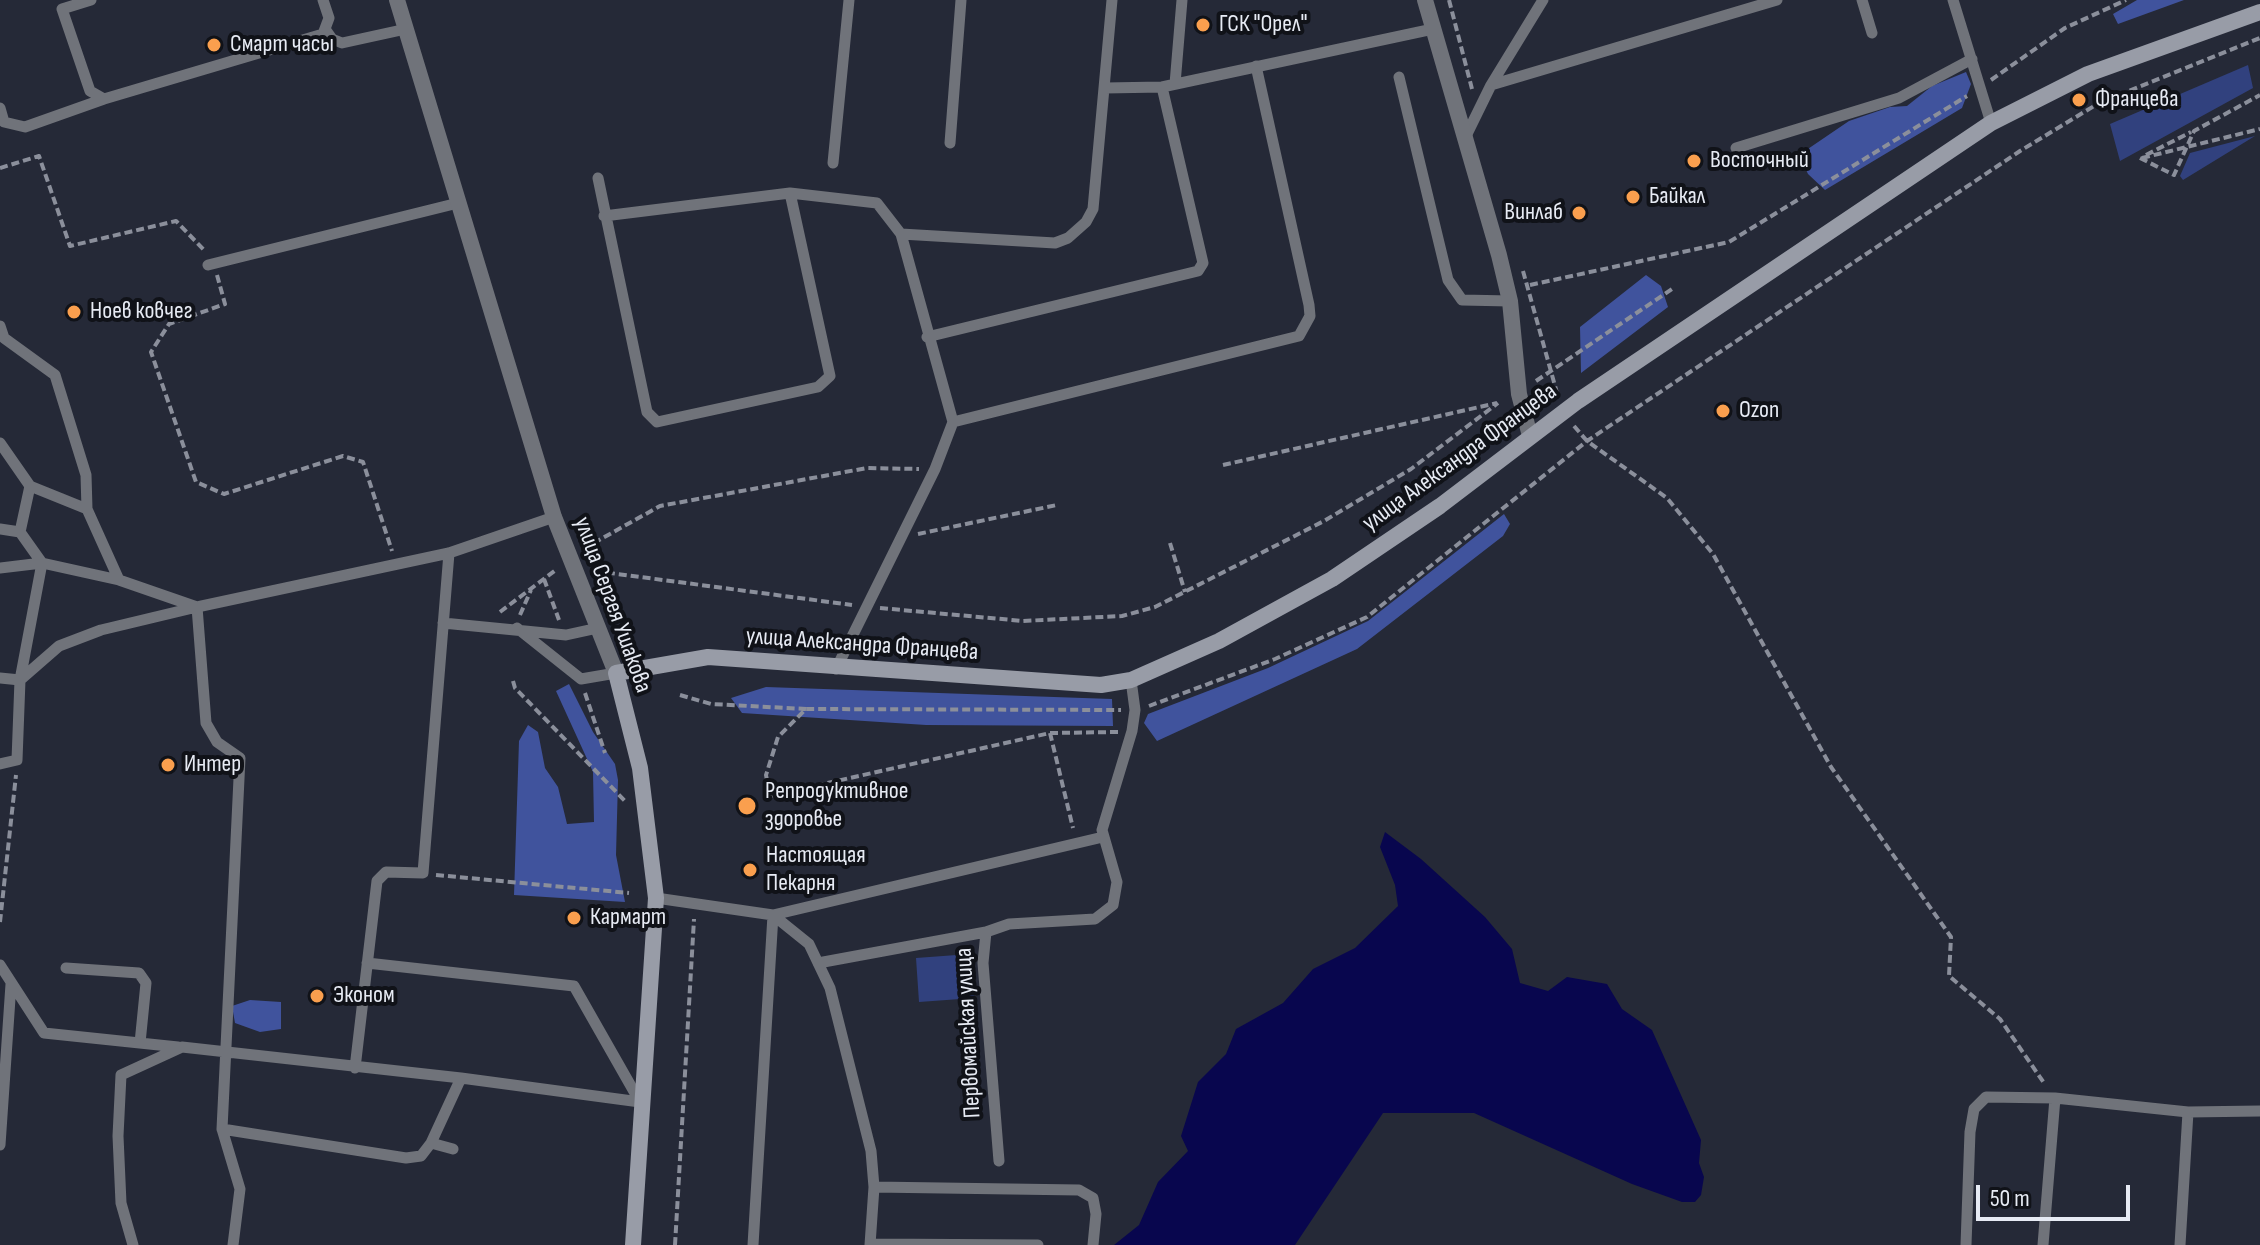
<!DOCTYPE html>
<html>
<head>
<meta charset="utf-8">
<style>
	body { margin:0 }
	#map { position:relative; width:2260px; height:1245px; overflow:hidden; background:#252937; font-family:"Sofia Sans Condensed",sans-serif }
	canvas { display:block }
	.scale { position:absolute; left:1976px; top:1185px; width:154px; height:36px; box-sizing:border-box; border:4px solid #e7ebf4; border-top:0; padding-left:10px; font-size:24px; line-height:28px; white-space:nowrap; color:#e7ebf4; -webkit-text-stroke:6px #101218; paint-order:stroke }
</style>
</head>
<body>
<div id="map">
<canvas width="2260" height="1245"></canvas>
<div class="scale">50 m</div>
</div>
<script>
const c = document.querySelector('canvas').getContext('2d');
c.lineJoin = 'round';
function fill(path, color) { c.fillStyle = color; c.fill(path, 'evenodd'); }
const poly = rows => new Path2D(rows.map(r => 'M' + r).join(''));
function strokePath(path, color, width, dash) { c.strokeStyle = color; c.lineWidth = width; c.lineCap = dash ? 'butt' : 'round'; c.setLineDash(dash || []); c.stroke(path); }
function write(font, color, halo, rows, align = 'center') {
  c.font = font + ' "Sofia Sans Condensed",sans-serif'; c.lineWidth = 8; c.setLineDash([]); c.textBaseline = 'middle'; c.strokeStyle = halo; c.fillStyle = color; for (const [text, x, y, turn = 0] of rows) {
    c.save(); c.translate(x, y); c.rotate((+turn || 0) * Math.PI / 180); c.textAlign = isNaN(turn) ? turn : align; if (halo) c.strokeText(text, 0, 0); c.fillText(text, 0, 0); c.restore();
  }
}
fill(poly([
	[2248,65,2253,88,2120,161,2110,124],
	[2255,136,2183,180,2180,176,2190,153],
	[970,954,974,998,919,1002,916,958]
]), '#31417e');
fill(poly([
	[2137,0,2184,0,2118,24,2113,14],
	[1966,72,1971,84,1962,108,1825,190,1808,174,1799,155,1849,121,1890,107,1907,106,1932,86],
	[1646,275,1661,286,1668,307,1581,373,1580,327],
	[1504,514,1510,524,1503,536,1357,649,1157,741,1144,723,1148,714,1268,668,1368,621],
	[569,684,593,732,615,764,618,780,616,855,625,902,514,895,519,741,528,725,538,732,545,768,558,787,567,824,594,822,593,772,556,691],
	[766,687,1112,699,1113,726,926,725,742,713,731,698],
	[250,1000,281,1002,281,1029,260,1032,235,1023,232,1006]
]), '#40539d');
fill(poly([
	[1385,832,1421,859,1485,917,1512,949,1520,983,1548,991,1567,977,1607,984,1622,1009,1652,1030,1701,1140,1699,1163,1704,1177,1701,1195,1695,1202,1682,1202,1632,1184,1474,1113,1383,1113,1295,1245,1114,1245,1139,1225,1158,1182,1188,1151,1181,1136,1198,1082,1226,1054,1236,1029,1283,1003,1313,969,1355,948,1398,906,1395,885,1380,847]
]), '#08064e');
strokePath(poly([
	[1449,0,1472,89],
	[1991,80,2065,28,2126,0],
	[2146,155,2191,132],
	[2140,158,2174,175,2194,131,2260,95],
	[2142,158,2260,129],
	[0,168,39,156,70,246,176,221,204,250],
	[1523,271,1557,393],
	[217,275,225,304,169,324,151,352,196,482,224,494,343,456,363,462,392,551],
	[1530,285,1729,242,1967,96],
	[1536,381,1672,289],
	[1574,426,1587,441,1667,498,1713,554,1831,767,1951,937,1949,976,2000,1019,2044,1083],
	[1223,465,1497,403],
	[918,534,1057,505],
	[1170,543,1185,592],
	[583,549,660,506,867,468,919,469],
	[595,571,852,605],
	[544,579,559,620],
	[880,608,1023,621,1122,616,1155,607,1324,521,1411,469,1498,403],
	[500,612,557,569],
	[520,615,531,590],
	[513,681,515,688,625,801],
	[585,693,605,753],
	[680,695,711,704,806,709],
	[1149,706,1275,659,1367,617,1587,441,2020,151,2099,103,2260,38],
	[1118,732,1050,733,770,796,766,775,778,737,806,709,1121,710],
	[1050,733,1073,828],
	[436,875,629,893],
	[0,922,16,775],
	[675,1245,694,919]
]), '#8b8f9b', 4, [8, 4]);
strokePath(poly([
	[91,0,62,9,90,91,104,99,323,34,329,18,323,0],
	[1862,0,1872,33],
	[1953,0,1991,123],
	[325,29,332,39,342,43,406,29],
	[1399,77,1448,280,1462,300,1510,301],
	[1175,84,1182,0],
	[1491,85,1777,0],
	[1105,88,1162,87],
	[0,108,4,122,25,127,104,99],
	[1465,138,1491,85,1543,0],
	[950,143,961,0],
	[1736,148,1899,98,1972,59],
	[833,163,849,0],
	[598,178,647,412,657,422,818,387,830,376,790,193],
	[604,216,790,193,877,203,901,234,953,422,935,469,836,669],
	[901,234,1055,243,1068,238,1086,222,1093,209,1112,0],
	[208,265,458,203],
	[0,326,4,338,55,375,86,475,87,509,119,580,197,607,206,723,217,742,240,758,222,1129,406,1158,421,1156,431,1143,461,1078],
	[927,337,1198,271,1203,263,1162,87,1433,29],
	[953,422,1299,336,1310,316,1309,305,1256,66],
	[0,443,30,486,87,509],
	[0,529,20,532,42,563,20,680,0,678],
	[20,532,30,486],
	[0,568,42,563,119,580],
	[443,623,566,635,598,628],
	[517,628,581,679,616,673],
	[0,764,17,760,20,680,59,646,101,630,197,607,449,553,554,517],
	[656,898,773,915,1103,837],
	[773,915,809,944,830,988,871,1151,874,1187,870,1245],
	[367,963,574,986,640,1102],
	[818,963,986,932],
	[0,965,44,1033,178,1047],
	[66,968,139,973,146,983,140,1043],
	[355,1068,377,881,386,872,423,873,449,553],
	[222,1129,240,1189,233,1245],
	[431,1143,453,1149],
	[0,1145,11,984],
	[999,1161,983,963,986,932,1009,924,1095,919,1113,905,1117,882,1102,830,1132,731,1135,710,1131,680],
	[874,1187,1079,1190,1093,1198,1096,1214,1093,1245],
	[870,1244,1038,1245],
	[133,1245,121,1203,118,1136,121,1075,182,1047,461,1078,640,1102],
	[753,1245,773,915],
	[1966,1245,1970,1132,1974,1109,1986,1097,2055,1098,2188,1112,2260,1111],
	[2043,1245,2055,1098],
	[2180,1245,2188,1112]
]), '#70737a', 11);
strokePath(poly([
	[397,0,554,517,616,673],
	[1425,0,1499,255,1510,301,1519,394,1530,436]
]), '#70737a', 16);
strokePath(poly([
	[633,1245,656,898,640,768,616,673,708,657,1101,685,1131,680,1219,641,1332,579,1440,506,1578,401,1991,123,2088,74,2260,12]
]), '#989ca7', 16);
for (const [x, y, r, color] of [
	[1203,25,8,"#fa9f4e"],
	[214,45,8,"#fa9f4e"],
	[2079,100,8,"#fa9f4e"],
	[1694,161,8,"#fa9f4e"],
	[1633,197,8,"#fa9f4e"],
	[1579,213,8,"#fa9f4e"],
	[74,312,8,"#fa9f4e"],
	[1723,411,8,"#fa9f4e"],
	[168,765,8,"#fa9f4e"],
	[747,806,10,"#fa9f4e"],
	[750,870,8,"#fa9f4e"],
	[574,918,8,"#fa9f4e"],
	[317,996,8,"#fa9f4e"]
]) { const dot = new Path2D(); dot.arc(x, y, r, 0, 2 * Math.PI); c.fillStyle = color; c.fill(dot); strokePath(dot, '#101218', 3); }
write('24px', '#e7ebf4', '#101218', [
	["ГСК \"Орел\"",1219,25],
	["Смарт часы",230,45],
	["Францева",2095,100],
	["Восточный",1710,161],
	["Байкал",1649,197],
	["Винлаб",1563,213,"right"],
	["Ноев ковчег",90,312],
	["Ozon",1739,411],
	["Интер",184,765],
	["Репродуктивное",765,792],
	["здоровье",765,820],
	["Настоящая",766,856],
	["Пекарня",766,884],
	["Кармарт",590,918],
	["Эконом",333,996]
], 'left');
write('24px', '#e7ebf4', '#101218', [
	["улица Александра Францева",1460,458,-36],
	["улица Сергея Ушакова",612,605,70],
	["улица Александра Францева",862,645,4],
	["Первомайская улица",969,1033,-93]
]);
</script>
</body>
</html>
